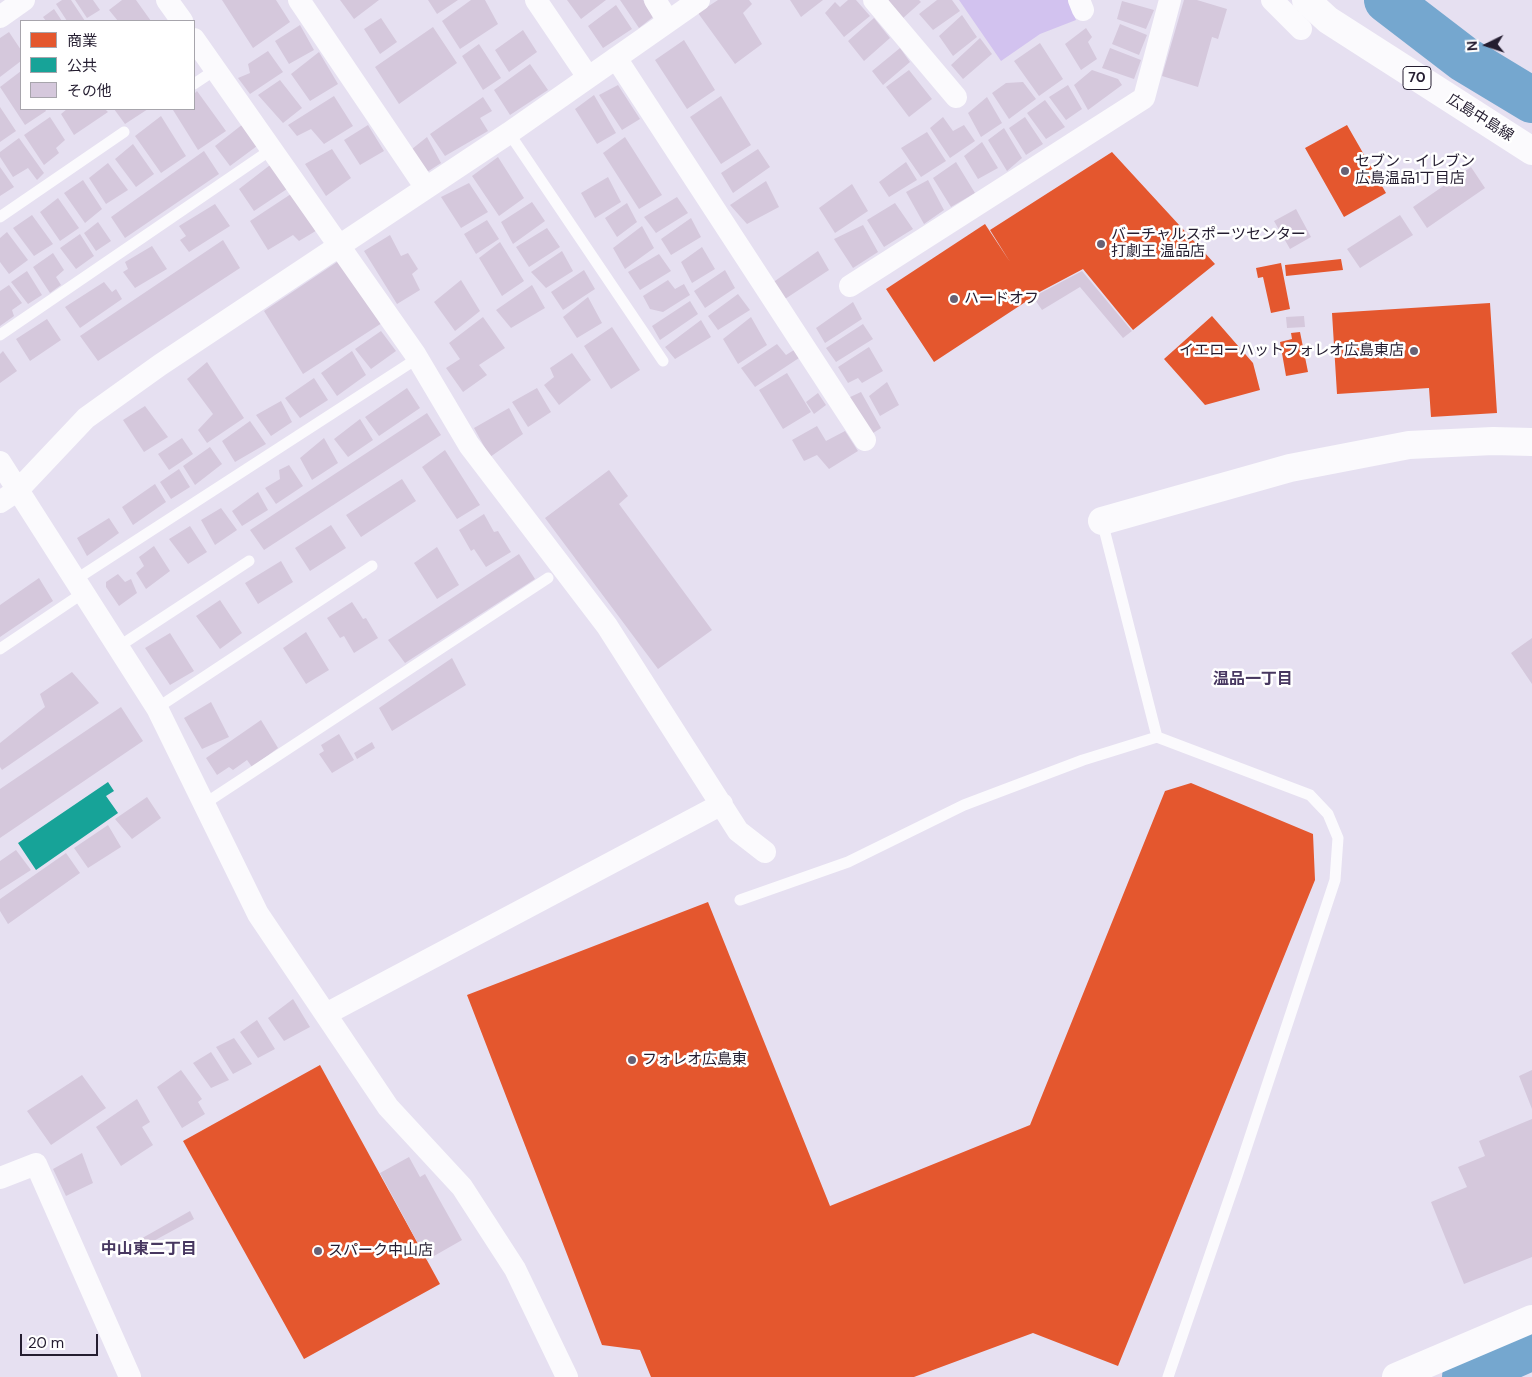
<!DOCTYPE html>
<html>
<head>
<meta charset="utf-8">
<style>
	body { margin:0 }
	#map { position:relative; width:1532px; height:1377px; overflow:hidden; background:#e6e0f1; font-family:"DM Sans","Noto Sans JP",sans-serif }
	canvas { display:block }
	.legend { position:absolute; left:20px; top:20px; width:175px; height:90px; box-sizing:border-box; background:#fff; border:1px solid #a7a5ac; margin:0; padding:6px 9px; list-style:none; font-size:15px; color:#241d30 }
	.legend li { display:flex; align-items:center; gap:10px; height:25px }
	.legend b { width:25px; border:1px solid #a7a5ac }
	.north { position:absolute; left:1462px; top:20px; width:50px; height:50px; -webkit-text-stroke:4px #fff; paint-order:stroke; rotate:266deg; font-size:14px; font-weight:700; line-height:20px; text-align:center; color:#241d30 }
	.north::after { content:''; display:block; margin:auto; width:18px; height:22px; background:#241d30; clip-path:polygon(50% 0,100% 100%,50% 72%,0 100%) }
	.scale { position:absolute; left:20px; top:1334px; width:78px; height:22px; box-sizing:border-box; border:2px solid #241d30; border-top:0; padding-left:6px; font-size:15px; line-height:18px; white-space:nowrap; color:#241d30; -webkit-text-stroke:4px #fff; paint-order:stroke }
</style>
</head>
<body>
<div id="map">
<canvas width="1532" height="1377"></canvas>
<ul class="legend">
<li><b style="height:14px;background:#e4572e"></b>商業</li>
<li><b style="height:14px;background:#17a398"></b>公共</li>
<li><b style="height:14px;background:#d5c8dc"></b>その他</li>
</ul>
<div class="north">N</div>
<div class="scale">20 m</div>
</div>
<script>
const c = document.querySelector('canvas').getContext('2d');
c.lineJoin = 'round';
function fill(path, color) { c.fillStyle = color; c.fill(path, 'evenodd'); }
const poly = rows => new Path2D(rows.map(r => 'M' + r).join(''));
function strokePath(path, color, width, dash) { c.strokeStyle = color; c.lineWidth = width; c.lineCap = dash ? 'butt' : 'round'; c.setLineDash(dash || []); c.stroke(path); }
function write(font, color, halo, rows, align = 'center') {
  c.font = font + ' "DM Sans","Noto Sans JP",sans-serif'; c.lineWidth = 5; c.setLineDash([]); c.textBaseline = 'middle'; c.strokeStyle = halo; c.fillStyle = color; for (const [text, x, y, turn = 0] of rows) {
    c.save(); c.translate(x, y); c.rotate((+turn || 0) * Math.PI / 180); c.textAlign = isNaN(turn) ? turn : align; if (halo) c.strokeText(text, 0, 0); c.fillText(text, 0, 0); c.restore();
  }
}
fill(poly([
	[959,0,1069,0,1076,20,1040,34,1001,61]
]), '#d2c2ef');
fill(poly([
	[1347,125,1386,193,1344,217,1305,148],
	[1112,152,1215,264,1133,330,1083,269,1032,296,1033,297,934,362,886,289,985,224,1010,262,990,230],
	[1341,259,1343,270,1286,276,1285,265],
	[1281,263,1290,309,1271,313,1263,277,1258,278,1256,268],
	[1490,303,1497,413,1431,417,1429,388,1337,394,1332,313],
	[1212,316,1253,363,1260,390,1205,405,1164,359],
	[1300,332,1308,372,1286,376,1280,342,1292,339,1291,333],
	[1191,783,1313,834,1315,880,1118,1366,1033,1333,914,1377,651,1377,640,1350,602,1345,467,995,708,902,830,1206,1030,1125,1165,791],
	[320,1065,440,1284,304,1359,183,1141]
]), '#e4572e');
fill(poly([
	[108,782,114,791,106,796,118,813,36,870,18,843]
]), '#17a398');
strokePath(poly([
	[1387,0,1464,59,1532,100],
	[1465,1377,1532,1347]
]), '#75a7cf', 46);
fill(poly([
	[62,0,71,0,85,21,67,21,56,4],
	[75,0,93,0,100,10,87,18],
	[122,0,136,0,151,21,118,21,109,10],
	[222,0,276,0,290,22,253,48],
	[340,0,379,0,354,19],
	[428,0,458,0,437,14],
	[471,0,485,0,498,24,460,49,442,21],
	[567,0,606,0,581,19],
	[620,0,643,0,653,17,639,28],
	[718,0,749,0,752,4,743,13,762,44,735,64,698,13],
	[790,0,823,0,801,17],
	[848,0,856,0,870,16,844,37,825,13,835,2,840,7],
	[888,0,919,0,921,2,902,19],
	[937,0,952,0,960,11,933,30,919,14],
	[1184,0,1197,0,1227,9,1218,39,1212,37,1198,87,1162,76],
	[1122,1,1154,10,1146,29,1117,19],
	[616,5,632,29,603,48,588,26],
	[54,9,62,21,46,21,43,17],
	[962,15,977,37,953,56,939,36],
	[381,18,397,42,380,54,364,29],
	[874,18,890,38,864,61,848,41],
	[1120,24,1147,35,1139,55,1112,44],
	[300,25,314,50,289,64,275,41],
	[433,27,457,63,399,104,375,67],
	[1086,28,1092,37,1088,42,1097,59,1081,70,1065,44],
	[523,30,537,52,509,72,495,50],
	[9,32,21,50,21,61,0,77,0,38],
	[980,38,992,54,963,79,951,65],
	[684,40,715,90,687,109,655,60],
	[1040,43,1063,79,1039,96,1014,61],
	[479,44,501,78,483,90,462,56],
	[900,48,910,62,883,85,872,71],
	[1110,48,1141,60,1134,79,1102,68],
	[268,51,283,72,250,94,238,78,250,73,248,64],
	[319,52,338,84,310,101,291,74],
	[530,64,548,90,510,115,494,90],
	[909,70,932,99,909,117,886,87],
	[1092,70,1118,79,1122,85,1088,110,1074,85],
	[21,71,21,109,45,109,46,111,25,125,0,87],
	[280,80,302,108,283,123,258,95],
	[1023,82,1036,99,1009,119,992,93,1006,83],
	[618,85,640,119,622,130,599,95],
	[1068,85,1082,109,1066,120,1049,97],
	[197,91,226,131,198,150,173,110,194,109,194,94],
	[594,95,616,133,597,144,575,109],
	[334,96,353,126,324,144,311,129,297,136,288,125],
	[721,96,751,145,721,164,690,117],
	[483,97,492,111,480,118,488,131,445,156,430,134],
	[987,97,1002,123,981,137,968,113],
	[1045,100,1065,127,1046,139,1027,113],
	[0,107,16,131,0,142],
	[67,109,105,109,108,112,74,135,61,114],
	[114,109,148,109,125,124],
	[161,116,186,156,161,173,135,136],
	[50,117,65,140,56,148,59,153,44,165,24,135],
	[943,117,953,131,964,125,975,141,950,158,930,128],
	[1025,117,1043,144,1026,155,1009,128],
	[243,124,257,146,230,166,215,146],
	[368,125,384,151,360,165,344,140],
	[1004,128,1022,158,1007,171,988,140],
	[927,132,946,161,921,177,901,148],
	[427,137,441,163,427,172,412,149],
	[625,137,662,195,639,209,603,153],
	[19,138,44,173,37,180,28,168,13,177,0,157,0,152],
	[982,142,998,168,978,179,964,156],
	[133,144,154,174,136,187,115,159],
	[332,149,351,178,326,196,305,164],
	[758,149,770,167,733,193,721,173],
	[204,151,219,174,125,238,111,217],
	[498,157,524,198,499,216,472,176],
	[274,162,290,187,254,211,239,189],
	[906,162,917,180,889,197,879,182],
	[956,162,975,193,951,207,933,178],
	[108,163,128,190,106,204,89,178],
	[0,167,14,187,0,196],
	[1471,167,1485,188,1427,228,1413,207],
	[608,177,621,202,595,218,581,193],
	[83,180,102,209,85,223,64,193],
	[928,180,944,210,924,224,906,192],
	[766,181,779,207,747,224,730,205],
	[469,183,488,212,461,228,441,197],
	[852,184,868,211,835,233,819,208],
	[294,192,319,229,299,241,293,235,268,250,250,221],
	[677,197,688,213,656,233,644,217],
	[58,198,79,228,60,241,40,212],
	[532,202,545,221,513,244,501,222],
	[627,203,637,222,617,237,605,218],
	[895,203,913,229,884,247,867,220],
	[215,204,230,226,189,252,180,240,186,236,179,226],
	[1296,209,1311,237,1290,249,1274,221],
	[32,215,53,244,34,256,13,228],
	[1400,215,1413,235,1360,268,1347,249],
	[691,218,701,237,671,255,661,239],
	[487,220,499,239,476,254,464,234],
	[98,222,111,241,96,251,84,233],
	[863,225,878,252,853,268,834,239],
	[642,226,654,248,625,269,613,248],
	[547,228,560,247,529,267,516,247],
	[7,232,28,260,9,274,0,262,0,238],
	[80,234,94,256,76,269,60,248],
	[390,235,401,256,408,253,418,269,412,274,420,290,397,304,364,251],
	[223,240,240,268,98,361,80,336],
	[500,242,524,281,502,296,479,258],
	[152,246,167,269,135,288,123,272,128,269,125,262],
	[702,247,715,269,692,283,681,262],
	[562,251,573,271,546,288,531,272],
	[818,251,829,270,785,299,772,283],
	[53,253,64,270,56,277,61,285,50,293,33,267],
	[659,254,671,271,640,290,628,272],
	[340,260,382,323,303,374,264,311],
	[584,270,595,289,563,310,551,292],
	[725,270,735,288,705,308,694,291],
	[27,271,42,295,28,304,11,282],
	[1082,271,1132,331,1123,338,1080,287,1042,310,1033,297],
	[461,280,480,311,455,331,434,302],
	[668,280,675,289,684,284,690,295,663,312,650,309,643,296],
	[104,282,112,292,116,289,122,299,80,328,65,307],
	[9,285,22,303,12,310,14,316,0,326,0,291],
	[532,285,545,308,511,328,496,310],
	[738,294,750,310,718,330,708,316],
	[588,297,602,323,577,338,563,317],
	[690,301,698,314,660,340,652,326],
	[853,302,862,319,825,343,816,328],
	[1304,316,1305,327,1287,328,1286,317],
	[483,317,505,348,479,365,487,375,463,392,446,368,460,359,449,343],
	[751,317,767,345,738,364,723,339],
	[47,319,61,340,30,361,16,339],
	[701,320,711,337,675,359,665,347],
	[863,324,873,339,836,362,826,348],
	[612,327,640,370,611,389,584,346],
	[381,331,396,351,371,369,355,349],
	[777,344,786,355,794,350,799,358,755,387,741,368],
	[869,347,883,371,862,383,858,378,848,383,838,367],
	[3,351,17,371,0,383,0,354],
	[352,351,366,375,337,396,321,373],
	[572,353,591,380,559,405,544,385,554,377,550,368],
	[207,362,244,418,207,443,198,430,213,414,187,379],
	[787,373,811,412,783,429,759,390],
	[314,378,328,400,300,418,285,398],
	[887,382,899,405,880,416,869,396],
	[407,388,420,408,379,436,365,417],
	[537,388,551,412,528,427,512,402],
	[861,392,881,428,870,435,848,398],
	[818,393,826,405,814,414,806,402],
	[281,401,292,422,271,436,256,415],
	[145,406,168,437,144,452,123,420],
	[509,408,523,434,490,457,474,428],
	[427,413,441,435,264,550,250,530],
	[360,419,373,440,348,457,334,439],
	[250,421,266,444,235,462,222,441],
	[817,426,826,441,845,431,858,451,829,469,817,455,804,461,792,440],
	[182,438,193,454,169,470,158,454],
	[324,438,338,463,312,480,300,458],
	[210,447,222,464,195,485,183,466],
	[445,450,480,505,457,519,422,467],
	[289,465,303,486,276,504,265,488,280,479,279,470],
	[179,469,190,487,171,499,160,482],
	[609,470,628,496,619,504,712,630,658,669,545,518],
	[402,479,416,501,361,537,346,515],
	[155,484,166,502,133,525,122,507],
	[258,492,268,510,242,526,232,511],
	[221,508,237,530,215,545,201,520],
	[484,514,494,532,498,531,511,552,486,567,474,549,471,551,459,530],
	[109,518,119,533,87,556,77,538],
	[331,525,346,548,310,571,295,548],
	[190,526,207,552,188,564,169,539],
	[154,546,170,571,146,589,136,573,144,566,139,557],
	[437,547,459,585,437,599,414,563],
	[519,554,535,579,405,663,388,640],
	[281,561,293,582,258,604,245,583],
	[118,574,125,582,131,579,137,593,119,606,106,587,106,582],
	[39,578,53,601,0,637,0,605],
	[220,600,242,633,220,649,196,616],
	[352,602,363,619,366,618,378,638,354,653,344,636,340,638,327,618],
	[306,632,329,670,306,684,283,648],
	[170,633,194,671,170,685,145,648],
	[1532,638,1532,684,1511,653],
	[452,658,466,685,392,731,379,708],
	[72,672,99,703,2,770,0,767,0,743,45,707,40,694],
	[211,702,229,737,202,749,184,718],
	[121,707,143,741,0,838,0,789],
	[261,720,278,748,252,767,247,760,233,770,229,767,217,775,206,758],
	[339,734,354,760,332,773,319,754,324,751,321,745],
	[372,742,375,748,357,759,354,753],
	[147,797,161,818,132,839,115,819],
	[108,825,121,847,88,868,74,848],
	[16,850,31,870,0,890,0,861],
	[66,853,80,873,8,924,0,911,0,899],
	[293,999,310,1027,284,1041,268,1018],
	[257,1020,275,1049,258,1058,240,1032],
	[234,1038,252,1064,233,1074,216,1047],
	[211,1052,229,1080,211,1088,193,1063],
	[181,1070,202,1099,198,1102,205,1114,182,1128,157,1087],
	[1532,1070,1532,1109,1519,1076],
	[82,1075,106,1108,51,1145,27,1111],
	[137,1099,150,1122,142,1127,153,1145,121,1166,96,1127],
	[1532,1119,1532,1257,1464,1284,1431,1202,1467,1187,1458,1167,1485,1156,1479,1141],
	[82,1153,93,1183,66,1196,53,1169],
	[409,1157,420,1177,425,1174,462,1240,427,1260,380,1173],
	[190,1211,194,1219,126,1256,123,1249]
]), '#d5c8dc');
strokePath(poly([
	[194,84,215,70],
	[509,133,663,361],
	[0,217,124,132],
	[0,335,272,149],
	[1102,521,1157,737,1310,795,1328,814,1338,838,1335,880,1237,1176,1168,1377],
	[75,580,418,358],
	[118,647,249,561],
	[0,649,83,593],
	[157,708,372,566],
	[204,804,548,578],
	[740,900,848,862,964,805,1083,760,1157,737]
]), '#fbfafd', 11);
strokePath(poly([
	[167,0,182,21],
	[299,0,426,188],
	[536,0,588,77],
	[655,0,668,21],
	[874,0,956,97],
	[1079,0,1083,10],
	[1272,0,1301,29],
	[0,17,24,0],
	[194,39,415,354,469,445,607,626,738,831,765,852],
	[616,58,865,440],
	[850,286,1144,98,1170,0],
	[0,462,157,708,258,914,388,1107,462,1187,515,1269,567,1377],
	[0,502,18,490,86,418,160,365,509,133,699,0],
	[326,1014,722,804],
	[0,1178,36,1164,130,1377]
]), '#fbfafd', 22);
strokePath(poly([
	[1102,521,1290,468,1409,445,1493,441,1532,442],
	[1396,1377,1532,1319]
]), '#fbfafd', 28);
strokePath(poly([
	[1306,0,1328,20,1532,151]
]), '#fbfafd', 28);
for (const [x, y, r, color] of [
	[1345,171,5,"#686174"],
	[1101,244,5,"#686174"],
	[954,299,5,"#686174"],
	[1414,351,5,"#686174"],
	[632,1060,5,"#686174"],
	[318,1251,5,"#686174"]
]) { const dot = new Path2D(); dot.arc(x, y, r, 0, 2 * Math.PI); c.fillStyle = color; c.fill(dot); strokePath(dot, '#fff', 2); }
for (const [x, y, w] of [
	[1417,78,28]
]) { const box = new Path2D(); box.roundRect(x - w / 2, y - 11.5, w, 23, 4); c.fillStyle = '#fff'; c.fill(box); strokePath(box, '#241d30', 1); }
write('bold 14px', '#241d30', null, [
	["70",1417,78]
]);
write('15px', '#241d30', '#fff', [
	["広島中島線",1480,118,32]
]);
write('15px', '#241d30', '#fff', [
	["セブン‐イレブン",1355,162],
	["広島温品1丁目店",1355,179],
	["バーチャルスポーツセンター",1111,235],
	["打劇王 温品店",1111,252],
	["ハードオフ",964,299],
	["イエローハットフォレオ広島東店",1404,351,"right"],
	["フォレオ広島東",642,1060],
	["スパーク中山店",328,1251]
], 'left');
write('bold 16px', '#473760', '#fff', [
	["温品一丁目",1253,680],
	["中山東二丁目",149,1250]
]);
</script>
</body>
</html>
